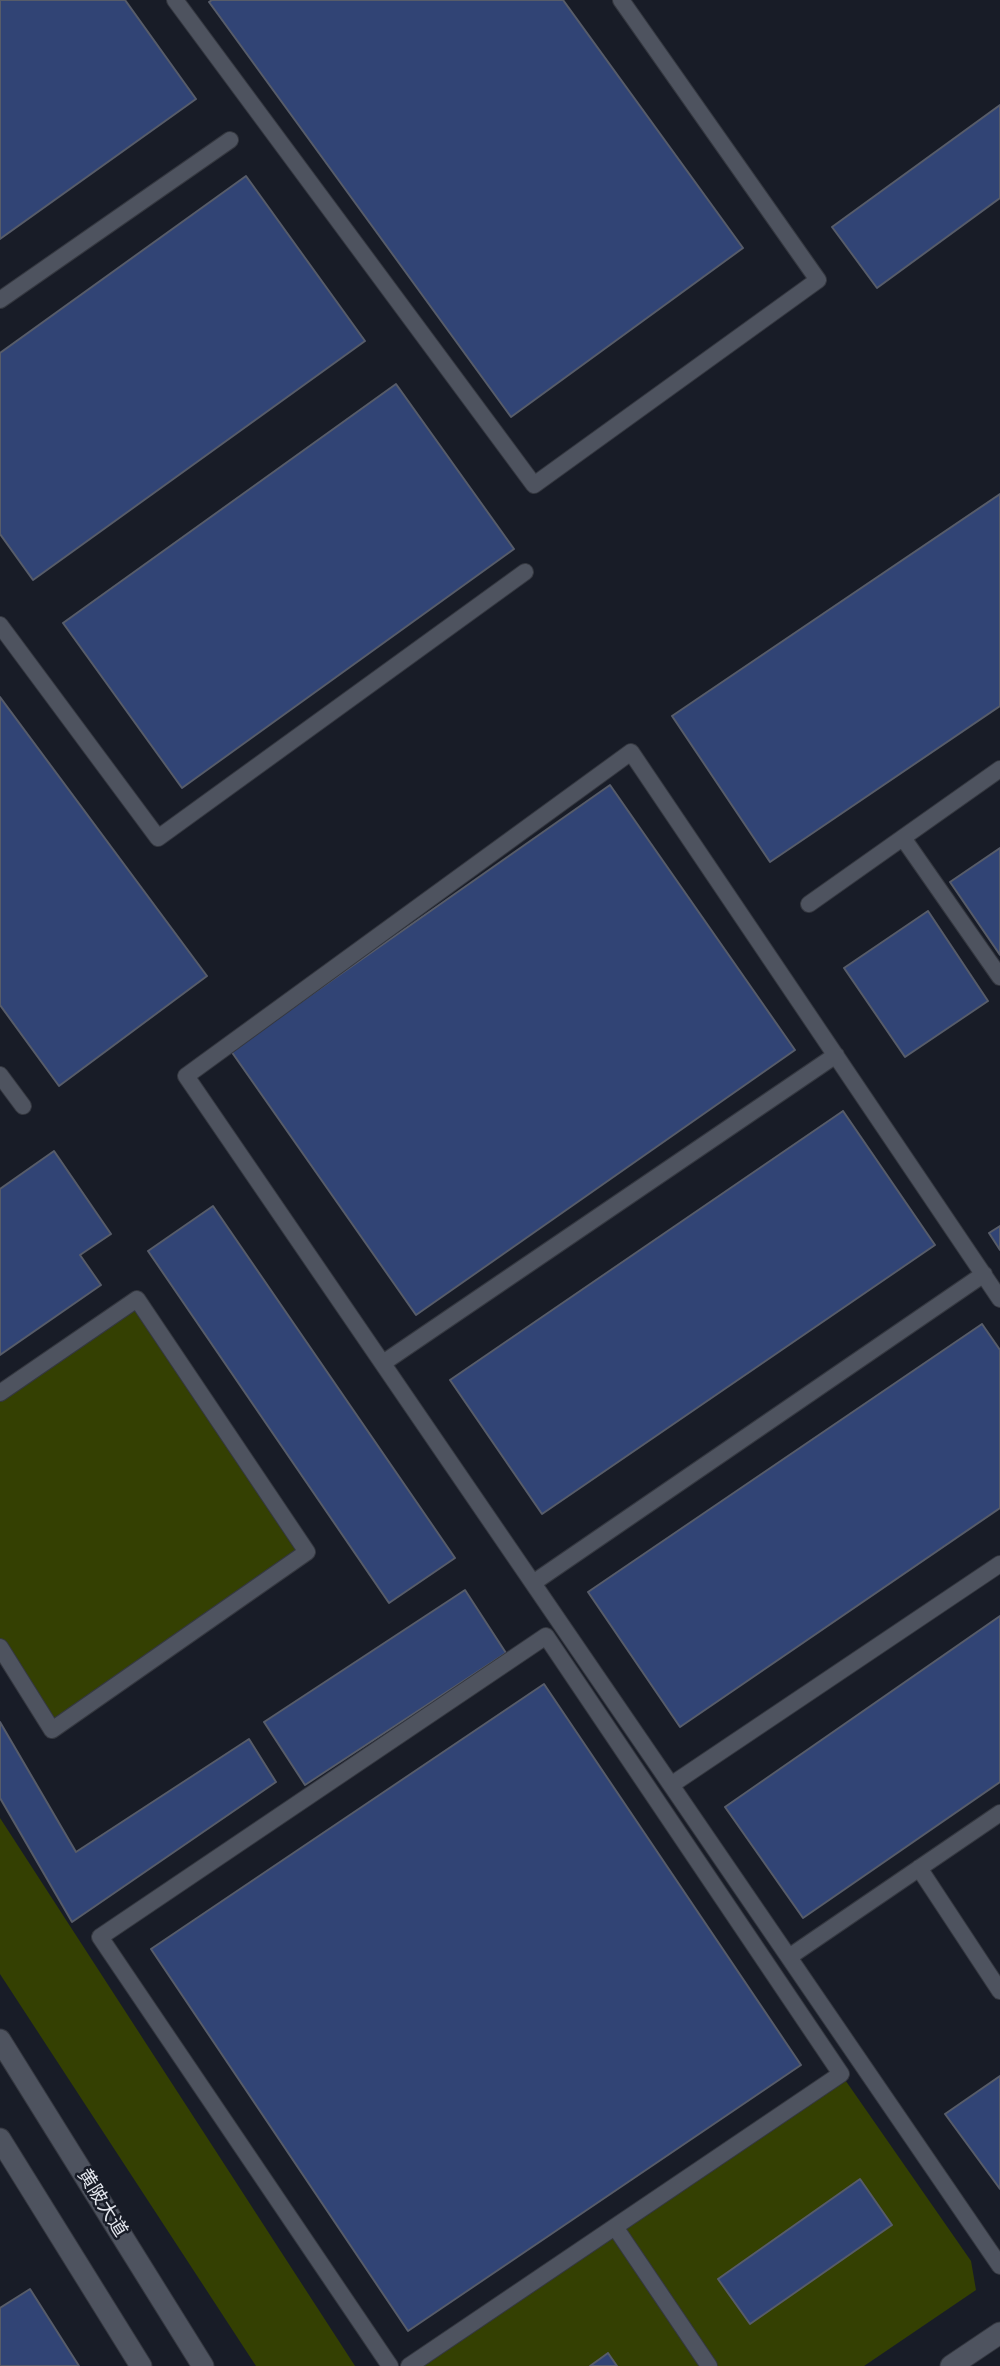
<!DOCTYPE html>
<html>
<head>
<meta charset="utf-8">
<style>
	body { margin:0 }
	canvas { display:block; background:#181c27 }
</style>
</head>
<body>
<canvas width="1000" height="2366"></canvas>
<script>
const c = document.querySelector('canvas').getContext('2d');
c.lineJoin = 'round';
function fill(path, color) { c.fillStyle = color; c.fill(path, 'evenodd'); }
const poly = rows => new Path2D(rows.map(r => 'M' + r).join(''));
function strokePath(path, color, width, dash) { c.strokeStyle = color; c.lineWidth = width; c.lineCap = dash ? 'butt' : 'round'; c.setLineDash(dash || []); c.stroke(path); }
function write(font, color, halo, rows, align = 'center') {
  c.font = font + ' "IBM Plex Sans","Noto Sans SC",sans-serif'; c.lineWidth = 5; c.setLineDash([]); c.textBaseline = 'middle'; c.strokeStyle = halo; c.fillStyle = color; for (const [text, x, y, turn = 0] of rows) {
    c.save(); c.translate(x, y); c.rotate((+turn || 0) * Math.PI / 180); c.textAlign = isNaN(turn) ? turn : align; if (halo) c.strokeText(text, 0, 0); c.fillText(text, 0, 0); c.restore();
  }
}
fill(poly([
	[137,1299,307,1552,52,1730,0,1647,0,1393],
	[0,1818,355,2366,256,2366,0,1974],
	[841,2074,971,2261,976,2290,864,2366,409,2366]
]), '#344002');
const building = poly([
	[0,0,125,0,196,99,0,239,0,0],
	[212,0,563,0,743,248,511,417,209,2,212,0],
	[1000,105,1000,198,877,288,832,227,1000,105],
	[246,176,365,341,33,580,0,534,0,353,246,176],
	[396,384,514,549,182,788,63,623,396,384],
	[1000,494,1000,706,770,862,672,716,1000,494],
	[0,697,207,976,59,1086,0,1005,0,697],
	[610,785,795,1050,416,1315,231,1051,610,785],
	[1000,848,1000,955,950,882,1000,848],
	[928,911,988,1001,905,1057,844,968,928,911],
	[843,1111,935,1245,542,1514,450,1380,843,1111],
	[54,1151,111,1234,80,1255,101,1285,0,1355,0,1189,54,1151],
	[213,1206,455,1558,389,1603,148,1251,213,1206],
	[1000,1226,1000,1250,989,1233,1000,1226],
	[982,1324,1000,1350,1000,1508,680,1727,588,1592,982,1324],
	[465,1590,506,1653,305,1785,264,1722,465,1590],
	[1000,1616,1000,1782,803,1918,725,1807,1000,1616],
	[544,1684,801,2065,408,2331,151,1949,544,1684],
	[0,1722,76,1852,249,1739,276,1782,72,1922,0,1798,0,1722],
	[1000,2076,1000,2189,945,2114,1000,2076],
	[860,2179,892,2225,750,2324,718,2279,860,2179],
	[30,2289,79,2366,0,2366,0,2308,30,2289],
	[608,2353,617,2366,590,2366,608,2353]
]);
fill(building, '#314475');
strokePath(building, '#575c69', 2);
const service = poly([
	[175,0,534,485,818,280,621,0],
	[0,300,230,140],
	[0,625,158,838,525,572],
	[903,838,1000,977],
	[809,904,1000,769],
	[0,1075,23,1106],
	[1000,1299,631,752,186,1076,1000,2266],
	[383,1363,836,1055],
	[0,1393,137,1299,307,1552,52,1730,0,1647],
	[533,1583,984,1274],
	[671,1785,1000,1564],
	[919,1868,1000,1991],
	[789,1957,1000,1813],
	[615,2227,709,2366],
	[390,2366,100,1937,546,1636,841,2074,409,2366]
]);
const tertiary = poly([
	[0,2040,203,2366],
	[0,2139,141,2366]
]);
const secondary = poly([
	[951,2366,1000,2333]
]);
strokePath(service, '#353840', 18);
strokePath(tertiary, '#353840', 23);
strokePath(secondary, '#353840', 23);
strokePath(service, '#4e535f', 16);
strokePath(tertiary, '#4e535f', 21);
strokePath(secondary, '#4e535f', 21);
write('19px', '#e3e6ed', '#181c27', [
	["黄陂大道",102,2203,58]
]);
</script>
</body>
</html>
